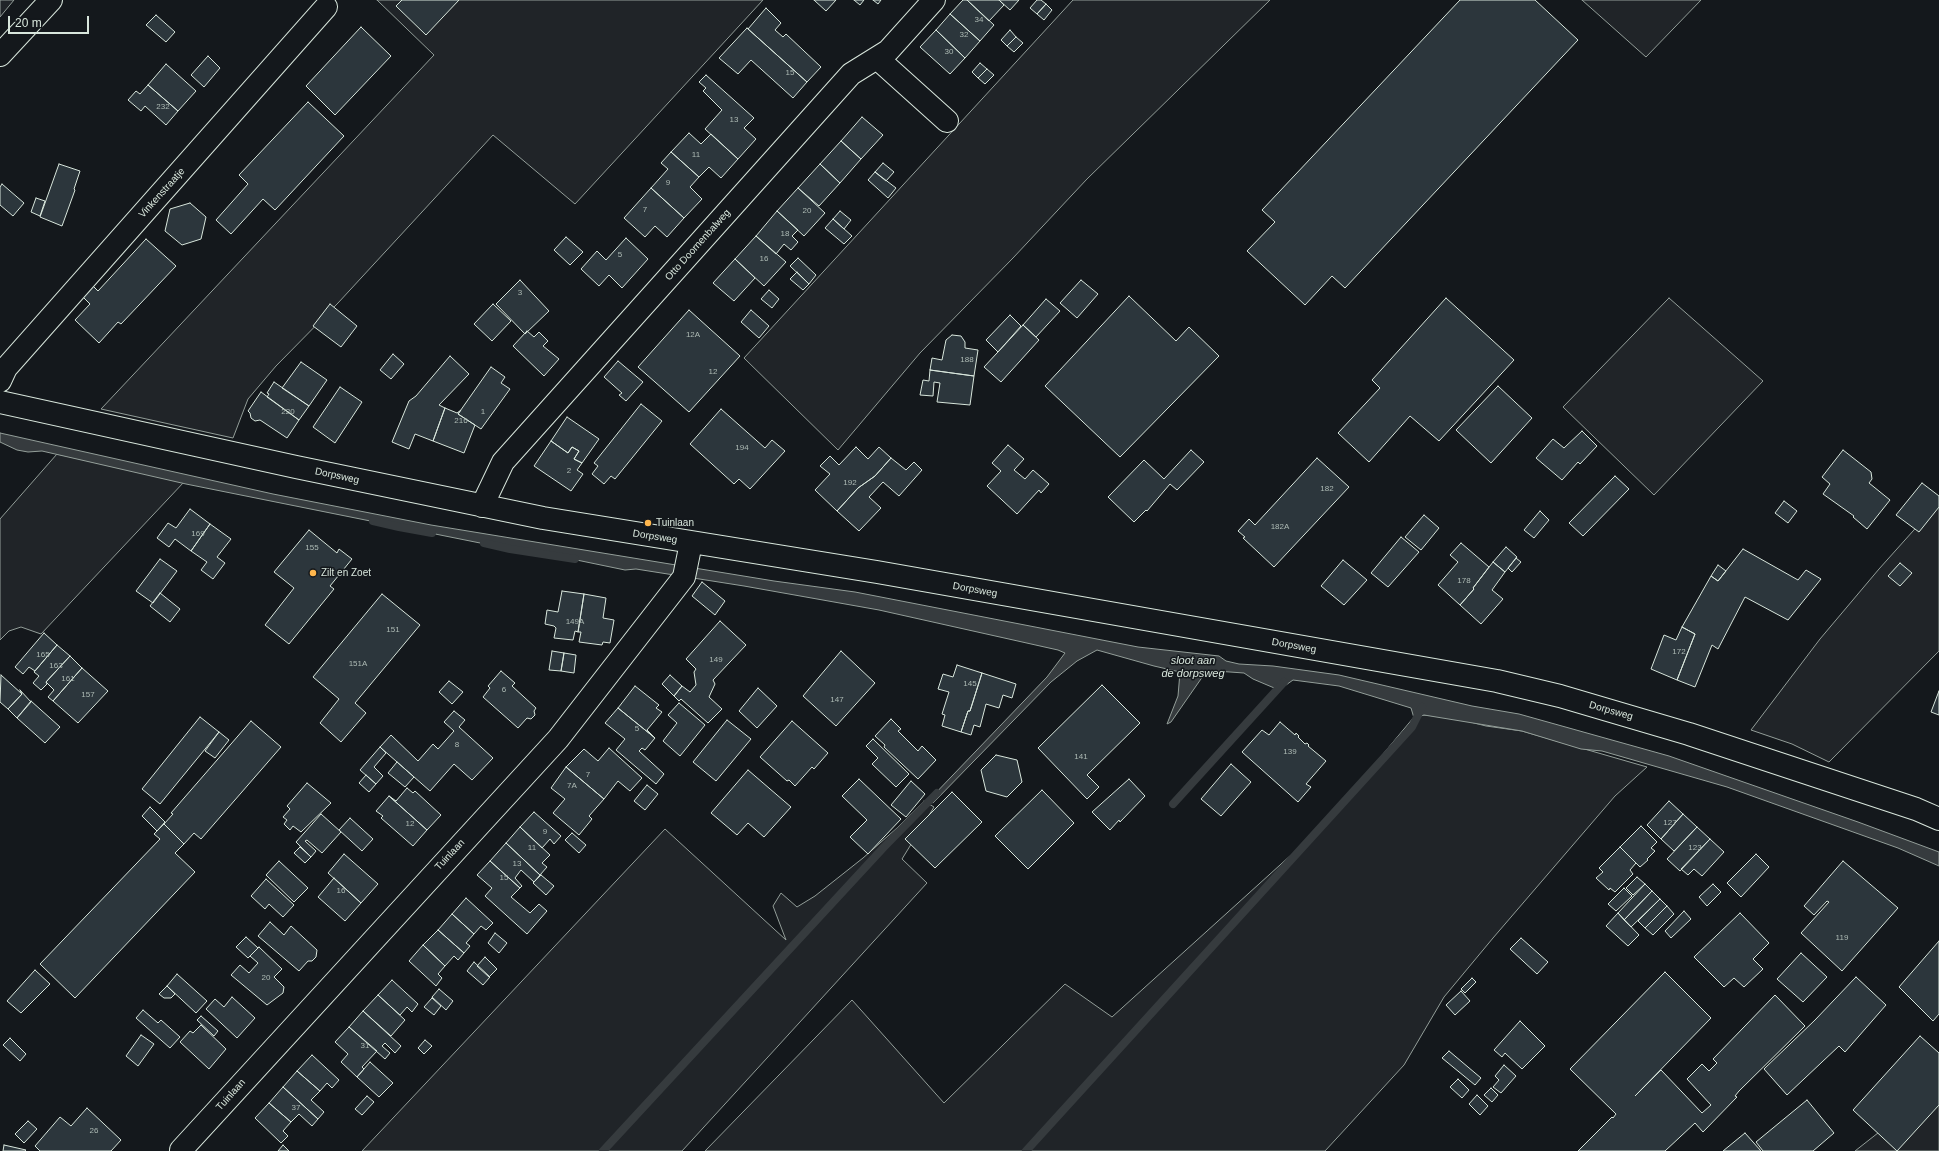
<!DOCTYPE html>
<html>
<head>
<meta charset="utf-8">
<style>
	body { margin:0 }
	#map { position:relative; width:1939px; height:1151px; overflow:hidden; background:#14181c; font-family:Arial,sans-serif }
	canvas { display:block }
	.scale { position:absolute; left:8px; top:16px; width:81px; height:18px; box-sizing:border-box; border:2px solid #d8e6dc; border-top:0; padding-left:5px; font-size:12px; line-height:14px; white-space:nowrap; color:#d8e6dc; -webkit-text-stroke:3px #14181c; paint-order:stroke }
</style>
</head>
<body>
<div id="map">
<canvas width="1939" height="1151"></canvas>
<div class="scale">20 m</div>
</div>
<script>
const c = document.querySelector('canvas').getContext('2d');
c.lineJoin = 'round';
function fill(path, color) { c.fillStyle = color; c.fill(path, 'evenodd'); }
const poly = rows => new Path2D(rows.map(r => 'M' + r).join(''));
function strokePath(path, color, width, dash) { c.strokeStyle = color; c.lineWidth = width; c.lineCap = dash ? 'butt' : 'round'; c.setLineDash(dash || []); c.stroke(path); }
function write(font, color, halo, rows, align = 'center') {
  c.font = font + ' Arial,sans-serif'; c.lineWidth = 3; c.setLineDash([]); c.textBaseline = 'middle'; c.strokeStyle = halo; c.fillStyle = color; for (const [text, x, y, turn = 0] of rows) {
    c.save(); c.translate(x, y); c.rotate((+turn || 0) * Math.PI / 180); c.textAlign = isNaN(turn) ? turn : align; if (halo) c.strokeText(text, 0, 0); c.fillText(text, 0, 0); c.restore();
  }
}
const green = poly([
	[0,0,14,0,0,17,0,0],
	[377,0,763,0,575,204,493,135,338,303,276,366,248,399,233,438,101,409,434,55,377,0],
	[1073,0,1270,0,1087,179,1013,258,920,353,838,450,744,358,1073,0],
	[1582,0,1701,0,1646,57,1582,0],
	[1669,298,1763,381,1654,495,1563,407,1669,298],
	[57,454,184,482,41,634,21,627,9,631,0,640,0,519,57,454],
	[1939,502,1939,651,1829,762,1792,744,1751,730,1820,639,1879,569,1939,502],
	[1423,715,1451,717,1486,726,1522,731,1647,767,1615,796,1493,938,1444,997,1404,1065,1325,1151,705,1151,852,1000,944,1103,1065,984,1112,1017,1322,827,1414,717,1423,715],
	[924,801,934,807,902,859,927,883,682,1151,362,1151,665,829,786,940,773,906,781,893,797,907,815,896,863,858,897,828,924,801],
	[1939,1085,1939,1151,1855,1151,1939,1085]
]);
fill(green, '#202428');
strokePath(green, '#939e99', 1);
const water = poly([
	[0,433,273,494,431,525,774,581,855,592,1138,647,1219,656,1226,661,1239,664,1273,666,1339,675,1472,706,1519,714,1669,756,1858,822,1939,852,1939,866,1898,848,1727,787,1602,751,1581,749,1522,731,1424,715,1414,718,1411,708,1339,686,1293,680,1279,690,1253,679,1244,673,1216,671,1203,676,1171,722,1167,724,1178,696,1180,672,1154,666,1097,650,1077,661,1051,682,933,803,929,800,1047,677,1065,653,1058,650,879,610,744,586,636,569,625,570,567,558,505,548,186,484,42,451,28,452,17,450,0,442,0,433]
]);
fill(water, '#363b3e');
strokePath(water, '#939e99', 1);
strokePath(poly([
	[373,521,399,527,432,533],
	[484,543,510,549,575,559],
	[1173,804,1284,682],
	[603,1151,884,847,937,793],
	[1026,1151,1412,727,1422,707]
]), '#363b3e', 8);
const building = poly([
	[402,0,459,0,426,35,396,6,402,0],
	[814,0,836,0,826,11,814,0],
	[854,0,864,0,860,5,854,0],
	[873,0,881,0,878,4,873,0],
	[963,0,967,0,994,25,980,41,950,14,963,0],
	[967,0,999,0,1004,5,989,21,967,0],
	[999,0,1019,0,1010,10,999,0],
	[1037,0,1041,0,1046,4,1037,14,1030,8,1037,0],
	[1460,0,1535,0,1578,40,1345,288,1332,276,1305,305,1247,251,1275,222,1262,210,1460,0],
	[1046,4,1052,10,1044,20,1037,14,1046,4],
	[766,8,781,23,775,30,783,37,786,34,821,67,807,82,748,29,766,8],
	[950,14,980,41,965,58,936,30,950,14],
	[156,15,175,32,166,42,146,25,156,15],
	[361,27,391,56,335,115,306,86,361,27],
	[747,28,807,82,793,98,751,60,738,74,719,58,747,28],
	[936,30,965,58,950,74,920,47,936,30],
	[1010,30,1016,37,1007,46,1001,40,1010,30],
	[1016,37,1023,43,1014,52,1007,46,1016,37],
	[208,56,220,68,204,87,191,75,208,56],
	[980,63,987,69,978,78,972,72,980,63],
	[166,64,196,91,178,111,148,85,166,64],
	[987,69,994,75,985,84,978,78,987,69],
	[706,75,754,118,744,128,756,139,738,159,705,129,722,110,703,91,706,88,699,82,706,75],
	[148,85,178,111,166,125,145,106,141,111,128,100,136,91,140,94,148,85],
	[308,102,344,136,275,210,263,199,231,234,216,220,248,184,239,175,308,102],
	[862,117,883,135,861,159,841,141,862,117],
	[689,133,701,144,711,134,738,159,721,178,709,167,699,177,671,152,689,133],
	[841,141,861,159,840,183,820,164,841,141],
	[671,152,699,177,690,187,702,199,684,218,651,188,668,169,661,163,671,152],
	[883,163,894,172,886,181,875,172,883,163],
	[59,164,80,171,74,189,75,190,62,226,40,217,59,164],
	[820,164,840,183,819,206,798,188,820,164],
	[875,172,896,188,888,198,868,180,875,172],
	[2,184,24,203,13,216,0,205,0,187,2,184],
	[651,188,684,218,667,237,655,226,645,237,624,218,651,188],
	[798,188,825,213,804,236,777,211,798,188],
	[36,198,45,201,40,216,31,212,36,198],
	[190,203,206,217,201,239,182,245,165,231,170,209,190,203],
	[777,211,798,230,792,236,798,242,791,250,784,244,776,254,756,236,777,211],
	[840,211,851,220,844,229,833,219,840,211],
	[833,219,852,236,844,244,825,228,833,219],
	[756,236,786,262,764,286,735,259,756,236],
	[566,237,583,252,570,265,554,250,566,237],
	[626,238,648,259,622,288,609,275,599,286,581,269,597,251,606,260,626,238],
	[146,239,176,266,121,324,118,322,99,343,75,320,90,304,80,294,90,283,98,291,146,239],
	[798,258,816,275,809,284,790,266,798,258],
	[735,259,755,278,734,301,713,283,735,259],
	[797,272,809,284,803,290,790,279,797,272],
	[520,280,549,311,525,334,496,304,520,280],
	[1081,280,1098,294,1077,318,1060,303,1081,280],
	[769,290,779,299,772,308,761,299,769,290],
	[1129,296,1176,341,1189,327,1219,356,1120,457,1045,386,1129,296],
	[1446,298,1514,360,1439,441,1410,416,1369,462,1338,433,1380,388,1372,380,1446,298],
	[1046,299,1060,311,1036,337,1023,325,1046,299],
	[330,304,357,326,341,347,313,326,330,304],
	[493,304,511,321,492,341,474,324,493,304],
	[689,310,740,356,689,412,638,367,689,310],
	[751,310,769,326,759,338,741,322,751,310],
	[1010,315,1021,326,998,352,986,340,1010,315],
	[1023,325,1039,340,1001,382,984,367,1023,325],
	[527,331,534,337,539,332,548,341,543,346,559,359,544,376,513,346,527,331],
	[952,335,961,336,965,342,965,348,978,350,974,376,930,370,932,358,942,360,946,340,952,335],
	[393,354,404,364,391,379,380,370,393,354],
	[450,356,469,374,439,405,445,408,433,441,415,434,409,449,392,442,409,401,416,396,450,356],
	[618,361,643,382,626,401,619,395,622,393,604,377,618,361],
	[301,362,327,380,309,406,282,388,301,362],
	[491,367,505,377,501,383,510,389,481,429,458,414,491,367],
	[930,370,974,376,970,405,937,402,940,383,934,382,933,396,920,395,923,380,929,381,930,370],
	[274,382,309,406,299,420,267,397,269,394,267,393,274,382],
	[1498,386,1532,418,1491,463,1456,430,1498,386],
	[340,387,362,402,335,443,313,427,340,387],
	[261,392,299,420,287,438,260,420,255,421,251,418,250,413,248,411,261,392],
	[641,404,662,421,615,479,611,476,604,484,592,474,598,466,594,463,641,404],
	[445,408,457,413,461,410,458,414,475,425,464,453,433,441,445,408],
	[721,409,765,448,772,440,785,451,750,489,739,479,734,484,690,444,721,409],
	[567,417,599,439,582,463,574,459,579,451,572,447,568,453,551,441,567,417],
	[1582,431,1597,446,1580,464,1578,462,1562,480,1536,458,1553,439,1564,448,1582,431],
	[551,441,568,453,572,447,579,451,574,459,582,463,577,470,583,474,571,491,534,466,551,441],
	[1008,445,1024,459,1014,470,1025,479,1033,470,1049,484,1041,493,1039,490,1017,514,987,486,1001,471,992,463,1008,445],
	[856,447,868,459,879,447,891,458,875,476,858,488,837,511,815,490,830,474,820,466,830,456,839,465,856,447],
	[1191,450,1204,462,1177,490,1170,484,1147,511,1146,510,1134,522,1108,497,1144,460,1164,479,1191,450],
	[1843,450,1871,472,1872,479,1869,483,1890,500,1867,529,1853,517,1854,516,1823,494,1830,484,1822,477,1843,450],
	[891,458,906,470,914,462,922,470,899,496,883,482,869,497,881,508,859,531,837,511,858,488,875,476,891,458],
	[1317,458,1349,487,1274,567,1243,538,1245,537,1238,531,1249,519,1255,525,1317,458],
	[1615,476,1629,489,1583,536,1569,523,1615,476],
	[1922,483,1939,496,1939,507,1919,532,1896,515,1922,483],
	[1784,501,1797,511,1788,523,1775,513,1784,501],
	[190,509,210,524,191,551,175,539,169,547,157,538,168,523,176,528,190,509],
	[1540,511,1549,520,1534,538,1524,530,1540,511],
	[1424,515,1439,528,1421,550,1405,537,1424,515],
	[210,524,231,539,217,557,225,563,213,579,201,570,207,562,191,551,210,524],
	[309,530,337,553,339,549,352,559,330,586,334,589,289,644,265,625,294,588,274,572,309,530],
	[1401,537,1419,552,1388,587,1371,573,1401,537],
	[1461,543,1489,567,1473,588,1474,589,1460,605,1438,585,1458,562,1450,555,1461,543],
	[1506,547,1517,557,1505,572,1493,562,1506,547],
	[1743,549,1798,580,1806,570,1821,579,1788,620,1745,597,1718,649,1712,645,1695,687,1677,680,1695,634,1682,627,1711,576,1718,581,1743,549],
	[1516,558,1521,562,1512,572,1508,568,1516,558],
	[160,559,177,571,153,603,136,591,160,559],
	[1343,560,1367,580,1344,605,1321,586,1343,560],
	[1493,562,1505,572,1492,590,1503,599,1481,624,1460,605,1474,589,1473,588,1493,562],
	[1900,563,1912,573,1900,586,1888,576,1900,563],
	[1718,565,1726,571,1718,581,1711,576,1718,565],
	[702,582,725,601,715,615,692,596,702,582],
	[562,591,584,594,578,632,575,631,573,640,554,638,556,628,554,626,545,624,547,610,558,612,562,591],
	[160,593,180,609,170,622,150,606,160,593],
	[382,594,420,625,355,703,366,713,341,742,320,723,339,699,313,677,382,594],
	[584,594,606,598,603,618,614,620,610,643,603,642,602,645,579,642,581,632,578,632,584,594],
	[720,621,746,645,713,680,715,684,709,697,722,709,708,723,681,699,679,701,674,696,682,686,690,692,696,685,694,672,696,669,686,659,720,621],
	[1682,627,1695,634,1677,680,1651,669,1664,635,1676,640,1682,627],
	[44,633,57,645,35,671,29,667,23,674,15,667,44,633],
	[57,645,70,656,46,682,47,684,41,690,33,683,39,676,34,672,57,645],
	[552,651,564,653,561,671,549,670,552,651],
	[841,651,875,683,836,726,803,696,841,651],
	[564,653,576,655,574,673,561,671,564,653],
	[70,656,82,668,53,701,48,697,54,690,46,682,70,656],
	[957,665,982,673,970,711,968,711,961,732,942,726,945,715,942,714,949,692,938,689,943,674,953,677,957,665],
	[82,668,108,691,78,723,53,701,82,668],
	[501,671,515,683,512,686,536,708,534,711,535,715,531,719,527,718,518,728,483,697,490,688,488,686,501,671],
	[982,673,1016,684,1012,698,1003,695,999,708,986,704,980,727,974,725,971,735,961,732,968,711,970,711,982,673],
	[1,675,22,694,8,709,0,702,1,675],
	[670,675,682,686,674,696,662,684,670,675],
	[449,681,463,692,452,704,439,692,449,681],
	[1102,685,1140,723,1087,775,1099,787,1087,799,1038,748,1102,685],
	[635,686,659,705,656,708,662,712,647,730,655,738,618,708,635,686],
	[758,688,777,706,757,728,739,711,758,688],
	[20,690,31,702,17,718,8,709,22,694,20,690],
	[1939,691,1939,715,1931,712,1939,691],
	[31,701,60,727,45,743,17,718,31,701],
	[679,703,705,725,680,756,663,741,677,723,668,715,679,703],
	[618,708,655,738,645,750,642,748,639,751,664,774,656,784,616,750,625,739,605,723,618,708],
	[454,711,465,720,459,727,493,758,472,780,454,764,430,791,380,747,391,735,418,761,433,744,438,749,454,731,444,722,454,711],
	[200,717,219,732,160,804,142,789,200,717],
	[891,719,901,729,898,731,918,751,922,746,936,760,918,779,884,747,885,745,875,736,891,719],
	[727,720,751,739,716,781,693,762,727,720],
	[251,721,281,747,201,839,194,833,184,844,164,824,173,814,171,813,251,721],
	[792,721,828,753,814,769,812,767,795,786,789,780,787,781,760,757,792,721],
	[1280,722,1295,735,1296,733,1299,736,1298,737,1305,744,1307,743,1309,745,1308,746,1326,761,1306,784,1311,787,1298,802,1242,752,1262,730,1269,735,1280,722],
	[219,732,229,740,215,758,205,751,219,732],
	[873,739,909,774,896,787,872,764,878,758,866,746,873,739],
	[380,747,386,753,374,767,383,776,376,784,360,770,380,747],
	[609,748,642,778,630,791,618,781,604,799,566,767,584,749,598,761,609,748],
	[996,755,1017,760,1022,782,1007,797,986,791,981,770,996,755],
	[397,762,414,777,405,787,388,773,397,762],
	[1231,764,1251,782,1221,816,1201,799,1231,764],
	[566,767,604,799,589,816,592,819,579,835,553,813,565,799,551,788,566,767],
	[748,770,791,807,764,837,748,823,737,835,711,813,748,770],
	[366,775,376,784,369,792,359,783,366,775],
	[859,779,901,819,868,854,850,837,867,820,842,796,859,779],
	[1129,779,1145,796,1120,822,1119,820,1110,830,1092,812,1129,779],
	[911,781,925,794,906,817,891,805,911,781],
	[307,783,331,803,301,832,293,826,290,830,284,824,287,820,283,817,290,809,287,806,307,783],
	[647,785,658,794,645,810,634,801,647,785],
	[407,788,413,793,415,791,441,815,427,830,389,796,396,801,407,788],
	[1042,790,1074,823,1028,869,995,836,1042,790],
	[952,792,982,822,935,868,905,839,952,792],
	[389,796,427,830,413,846,381,818,383,816,376,811,389,796],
	[1669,801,1683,814,1661,839,1647,825,1669,801],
	[150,807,165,822,157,831,142,816,150,807],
	[534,812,561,836,554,844,550,839,542,848,520,827,534,812],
	[321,814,341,832,322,853,307,840,305,841,316,851,311,857,296,842,321,814],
	[1683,814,1697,827,1674,851,1661,839,1683,814],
	[350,818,373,839,362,851,339,830,350,818],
	[164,824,184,844,175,853,195,872,75,998,40,964,160,839,154,834,164,824],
	[1641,826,1657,842,1651,848,1655,851,1647,859,1648,860,1640,867,1620,847,1641,826],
	[520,827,550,855,542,863,547,867,540,875,506,843,520,827],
	[1697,827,1710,839,1680,871,1667,859,1697,827],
	[572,833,586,845,579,853,565,840,572,833],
	[1710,839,1724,852,1702,876,1694,869,1688,875,1681,869,1710,839],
	[506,843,540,875,534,882,521,870,515,878,522,886,520,888,490,861,506,843],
	[300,847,311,857,305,863,294,853,300,847],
	[1620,847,1636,863,1630,870,1633,874,1615,892,1610,888,1609,890,1596,878,1603,872,1599,868,1620,847],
	[344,854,378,884,361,903,328,873,344,854],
	[1756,854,1769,867,1741,897,1727,883,1756,854],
	[279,861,308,888,294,902,266,875,279,861],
	[490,861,520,888,511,897,530,913,539,904,547,911,527,934,485,896,492,888,477,875,490,861],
	[1843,861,1898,908,1842,971,1801,933,1829,902,1827,901,1814,915,1804,906,1843,861],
	[541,875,554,886,546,895,533,883,541,875],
	[1637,877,1645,884,1633,895,1626,888,1637,877],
	[334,878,361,903,345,921,318,897,334,878],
	[266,879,294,905,283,917,269,904,265,909,251,896,266,879],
	[1645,884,1652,891,1624,920,1618,913,1645,884],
	[1713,884,1721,892,1707,906,1699,897,1713,884],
	[1624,888,1632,896,1616,911,1608,904,1624,888],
	[1652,891,1660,899,1631,927,1624,920,1652,891],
	[466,898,493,923,486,930,481,926,474,934,452,914,466,898],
	[1660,899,1667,906,1645,928,1638,921,1660,899],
	[1667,906,1674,914,1653,935,1645,928,1667,906],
	[1684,911,1691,919,1671,938,1665,931,1684,911],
	[1618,913,1639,935,1628,946,1606,926,1618,913],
	[1740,913,1769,943,1753,959,1763,969,1744,987,1734,978,1724,987,1694,957,1740,913],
	[452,914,474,934,466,943,470,946,464,953,438,930,452,914],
	[270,922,284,935,291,926,317,950,316,957,312,961,308,961,299,971,258,936,270,922],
	[438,930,464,953,458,960,454,956,445,966,423,945,438,930],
	[495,933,507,943,499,953,488,943,495,933],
	[246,937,258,948,248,958,236,947,246,937],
	[1521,938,1548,962,1537,974,1510,949,1521,938],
	[1939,941,1939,1014,1933,1021,1899,987,1939,941],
	[423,945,445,966,438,974,442,978,436,986,409,961,423,945],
	[259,947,282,969,274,977,284,987,283,993,267,1005,231,975,240,965,249,973,258,963,250,956,259,947],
	[1801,953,1827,977,1803,1002,1777,979,1801,953],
	[485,957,497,969,489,977,477,966,485,957],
	[474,962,490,977,483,985,467,971,474,962],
	[35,970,50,984,21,1013,7,1001,35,970],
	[1665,972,1711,1018,1635,1096,1661,1070,1702,1113,1711,1105,1687,1079,1702,1064,1709,1071,1717,1063,1713,1059,1775,995,1805,1026,1739,1091,1735,1096,1737,1097,1703,1132,1695,1123,1665,1151,1578,1151,1612,1117,1613,1118,1616,1114,1570,1069,1665,972],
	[177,974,207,1001,196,1013,167,986,177,974],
	[1856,977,1886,1005,1845,1052,1839,1046,1787,1095,1764,1069,1815,1020,1856,977],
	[1472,978,1476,982,1465,993,1461,989,1472,978],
	[392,980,418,1004,412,1012,407,1007,400,1015,378,995,392,980],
	[167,986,175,994,171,998,164,998,159,994,167,986],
	[439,989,453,1001,446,1010,432,997,439,989],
	[1461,991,1470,1001,1455,1015,1446,1005,1461,991],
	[378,995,405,1020,391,1036,363,1011,378,995],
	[232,997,255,1018,237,1038,206,1009,215,999,224,1007,232,997],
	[432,998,441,1006,434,1015,424,1007,432,998],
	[143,1010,158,1023,161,1020,180,1037,170,1048,136,1018,143,1010],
	[363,1011,401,1046,395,1053,385,1043,382,1046,390,1053,385,1059,349,1027,363,1011],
	[201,1016,218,1031,214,1036,197,1020,201,1016],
	[1520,1021,1545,1046,1522,1069,1505,1053,1502,1057,1494,1050,1520,1021],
	[201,1025,226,1049,209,1069,180,1042,190,1031,193,1033,201,1025],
	[349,1027,377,1051,362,1067,364,1069,357,1077,341,1062,348,1054,335,1042,349,1027],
	[141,1035,154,1044,138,1066,126,1056,141,1035],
	[1920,1036,1939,1053,1939,1105,1897,1151,1853,1110,1920,1036],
	[10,1038,26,1054,20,1061,3,1045,10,1038],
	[425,1040,432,1046,424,1054,418,1048,425,1040],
	[1449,1051,1481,1078,1475,1085,1442,1058,1449,1051],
	[312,1055,339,1080,332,1088,327,1083,320,1091,297,1071,312,1055],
	[370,1062,393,1083,379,1097,357,1077,370,1062],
	[1504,1065,1516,1076,1501,1093,1493,1087,1499,1080,1495,1076,1504,1065],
	[297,1071,320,1091,311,1100,324,1112,318,1119,283,1087,297,1071],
	[1458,1079,1469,1090,1462,1098,1450,1087,1458,1079],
	[283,1087,318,1119,312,1126,299,1114,291,1122,269,1103,283,1087],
	[1491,1088,1498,1095,1492,1102,1484,1095,1491,1088],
	[1477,1095,1488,1106,1480,1115,1469,1104,1477,1095],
	[367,1096,374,1102,362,1115,355,1109,367,1096],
	[1807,1100,1834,1133,1813,1151,1763,1151,1756,1142,1807,1100],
	[269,1103,291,1122,283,1131,288,1136,281,1143,255,1118,269,1103],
	[87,1108,121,1140,111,1151,40,1151,35,1146,60,1117,71,1126,87,1108],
	[28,1121,37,1129,24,1143,15,1134,28,1121],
	[1745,1133,1761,1151,1723,1151,1745,1133],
	[4,1145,26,1150,25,1151,3,1151,4,1145],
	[283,1145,289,1151,278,1151,283,1145]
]);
fill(building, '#2c363c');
strokePath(building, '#d8e6dc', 1);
const minor = poly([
	[0,55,51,0],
	[877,58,947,121],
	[0,381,6,368,326,7],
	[0,402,296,467,543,518,877,572,1497,681,1560,696,1689,734,1916,809,1939,819],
	[482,506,503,462,851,74,888,51,934,0],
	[181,1150,558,739,684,577,691,543]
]);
strokePath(minor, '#d8e6dc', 24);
strokePath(minor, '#14181c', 22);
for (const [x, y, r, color] of [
	[648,523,4,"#ffb74d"],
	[313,573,4,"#ffb74d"]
]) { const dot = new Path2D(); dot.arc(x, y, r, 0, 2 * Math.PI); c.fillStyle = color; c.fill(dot); strokePath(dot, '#14181c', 1.5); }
write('8px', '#adbab4', null, [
	["34",979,20],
	["32",964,35],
	["30",949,52],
	["15",790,73],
	["232",163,107],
	["13",734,120],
	["11",696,155],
	["9",668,183],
	["7",645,210],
	["20",807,211],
	["18",785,234],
	["5",620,255],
	["16",764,259],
	["3",520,293],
	["12A",693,335],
	["188",967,360],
	["12",713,372],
	["220",288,412],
	["1",483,412],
	["216",461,421],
	["194",742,448],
	["2",569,471],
	["192",850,483],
	["182",1327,489],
	["182A",1280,527],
	["169",198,534],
	["155",312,548],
	["178",1464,581],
	["149A",575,622],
	["151",393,630],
	["172",1679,652],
	["165",43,655],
	["149",716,660],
	["151A",358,664],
	["163",56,666],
	["161",68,679],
	["145",970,684],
	["6",504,690],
	["157",88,695],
	["147",837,700],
	["5",637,729],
	["8",457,745],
	["139",1290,752],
	["141",1081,757],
	["7",588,775],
	["7A",572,786],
	["127",1670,823],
	["12",410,824],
	["9",545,832],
	["11",532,848],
	["123",1695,848],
	["13",517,864],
	["15",504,878],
	["16",341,891],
	["119",1842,938],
	["20",266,978],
	["31",365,1046],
	["37",296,1108],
	["26",94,1131]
]);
write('10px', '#d8e6dc', '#14181c', [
	["Vinkenstraatje",162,193,-48],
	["Otto Doornenbalweg",698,245,-48],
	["Dorpsweg",337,476,12],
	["Dorpsweg",655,537,9],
	["Dorpsweg",975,590,10],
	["Dorpsweg",1294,646,10],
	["Dorpsweg",1611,711,16],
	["Tuinlaan",450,855,-47],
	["Tuinlaan",231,1095,-48]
]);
write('10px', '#d8e6dc', '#14181c', [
	["Tuinlaan",656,523],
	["Zilt en Zoet",321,573]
], 'left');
write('italic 11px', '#d8e6dc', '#14181c', [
	["sloot aan",1193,661],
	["de dorpsweg",1193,674]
]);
</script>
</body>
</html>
